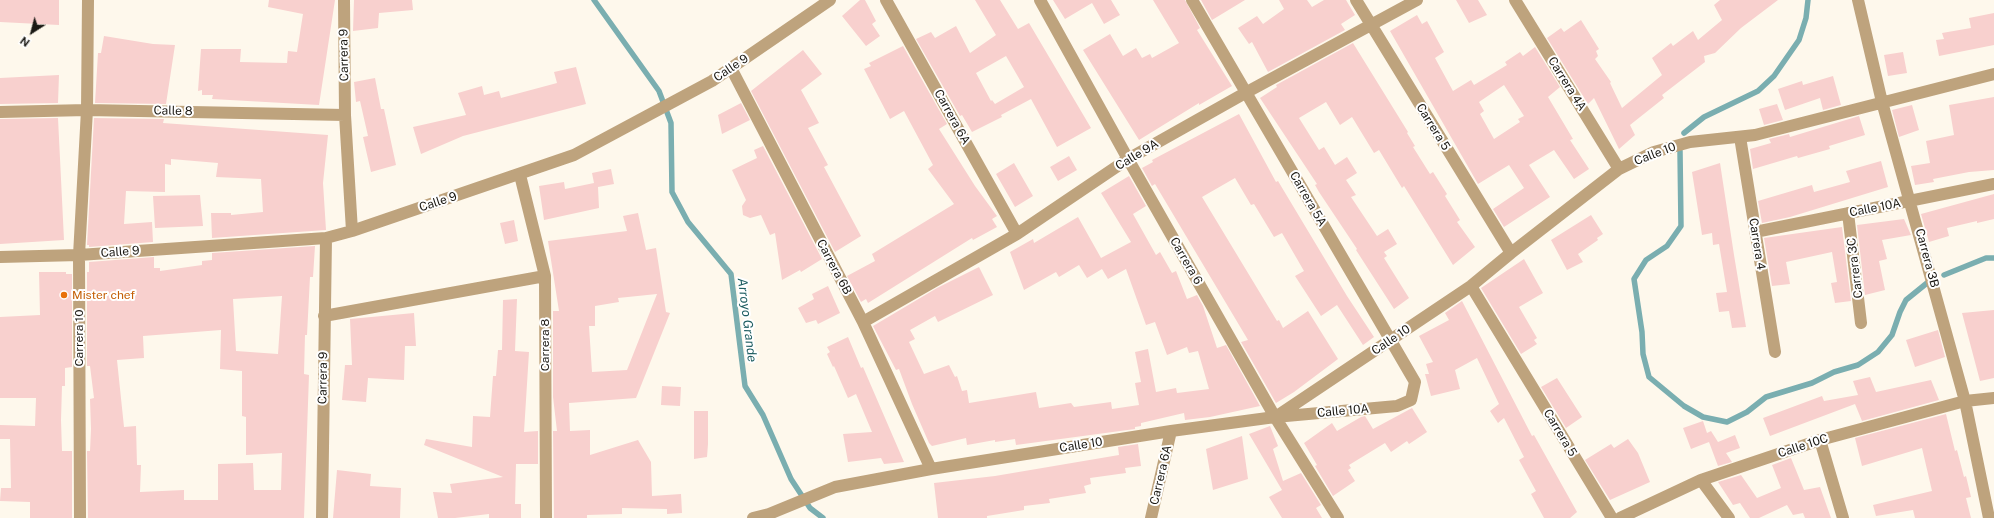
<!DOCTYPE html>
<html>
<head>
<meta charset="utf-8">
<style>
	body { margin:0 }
	#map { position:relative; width:1994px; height:518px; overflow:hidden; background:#fef8ec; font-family:"Public Sans",sans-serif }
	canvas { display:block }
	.north { position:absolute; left:12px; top:12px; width:40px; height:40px; -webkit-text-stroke:3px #fff; paint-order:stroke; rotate:216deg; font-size:11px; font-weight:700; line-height:16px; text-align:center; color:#1a1813 }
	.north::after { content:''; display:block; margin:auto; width:14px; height:18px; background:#1a1813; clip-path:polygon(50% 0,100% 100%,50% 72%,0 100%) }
</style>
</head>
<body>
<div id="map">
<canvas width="1994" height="518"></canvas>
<div class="north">N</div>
</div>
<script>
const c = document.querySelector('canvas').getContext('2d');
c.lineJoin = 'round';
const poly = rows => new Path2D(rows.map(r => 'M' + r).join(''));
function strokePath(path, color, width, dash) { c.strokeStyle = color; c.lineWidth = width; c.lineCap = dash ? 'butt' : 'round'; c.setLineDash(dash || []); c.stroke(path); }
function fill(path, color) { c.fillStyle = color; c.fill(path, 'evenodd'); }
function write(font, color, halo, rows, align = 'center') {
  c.font = font + ' "Public Sans",sans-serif'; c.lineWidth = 4; c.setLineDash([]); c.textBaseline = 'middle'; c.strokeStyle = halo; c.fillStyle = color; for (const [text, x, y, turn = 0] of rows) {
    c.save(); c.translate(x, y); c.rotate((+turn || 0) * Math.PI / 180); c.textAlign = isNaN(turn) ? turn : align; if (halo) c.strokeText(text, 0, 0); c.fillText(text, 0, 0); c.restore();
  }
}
strokePath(poly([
	[594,0,659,91,671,123,672,192,688,222,731,274,745,386,763,415,791,479,810,508,823,518],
	[1684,133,1704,117,1758,91,1774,76,1799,40,1806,18,1808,0],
	[1680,151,1681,226,1667,246,1646,260,1634,279,1642,332,1643,354,1649,377,1684,406,1703,417,1727,422,1747,412,1766,397,1812,383,1834,372,1858,365,1878,352,1892,335,1900,312,1906,300,1927,283],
	[1944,275,1986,258,1994,258]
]), '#7aaeb0', 5.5);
fill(poly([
	[0,0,59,0,59,25,0,22],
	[269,0,335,0,319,105,212,99,213,95,202,95,202,90,198,91,201,49,241,49,240,62,287,63,288,51,297,52,303,14,268,7],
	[354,0,412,0,413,10,379,13,378,28,353,31],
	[860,0,865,0,876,21,872,24,880,36,866,46,842,16],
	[975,0,1000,0,1018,29,1029,23,1091,128,1057,147,1031,99,1001,115,1002,117,972,132,962,115,960,116,916,39,931,32,935,38,956,26,970,53,996,35],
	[1006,56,1024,87,995,104,992,100,991,101,976,73],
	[1053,0,1111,0,1120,15,1104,24,1092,3,1065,19],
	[1153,0,1185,0,1200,28,1197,30,1232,86,1199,105,1199,103,1139,140,1083,50,1110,34,1123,56,1136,48,1142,58,1150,54,1152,58,1179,43],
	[1201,0,1245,0,1212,20],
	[1279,0,1307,0,1312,7,1324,0,1346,0,1355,15,1341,24,1345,30,1268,72,1252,42,1249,44,1238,28,1257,16,1263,24,1284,9],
	[1456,0,1478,0,1487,15,1469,23],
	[1720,0,1778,0,1741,28,1715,53,1704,56,1705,62,1662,95,1664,98,1630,125,1635,135,1619,149,1594,98,1588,104,1547,38,1561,28,1564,32,1581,20,1599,49,1596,51,1598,56,1595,59,1611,82,1610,83,1622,108,1662,75,1652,58,1671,43,1673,46,1693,31,1698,40,1722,20,1714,5],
	[1994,13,1994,45,1939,56,1936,40,1944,39,1942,33,1971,28,1969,18],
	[1417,15,1422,24,1427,21,1444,52,1435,58,1453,91,1471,80,1474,85,1507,65,1505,62,1520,52,1523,56,1535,47,1560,87,1548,97,1573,139,1570,140,1589,169,1574,179,1554,150,1529,165,1550,197,1504,227,1493,209,1524,188,1509,165,1478,184,1390,31],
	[1504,85,1524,116,1518,119,1520,122,1494,139,1480,114,1484,111,1479,102],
	[104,36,153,44,175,45,166,104,95,103,98,53,101,53],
	[1353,43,1408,132,1407,133,1415,146,1413,147,1430,174,1433,172,1447,194,1445,196,1460,220,1457,222,1475,247,1453,265,1404,186,1402,188,1379,150,1374,153,1352,117,1340,125,1326,102,1299,118,1319,150,1324,147,1335,165,1347,157,1357,173,1346,180,1356,195,1351,197,1377,236,1388,229,1397,244,1384,252,1387,256,1384,258,1409,298,1394,309,1356,250,1357,249,1319,192,1315,185,1317,184,1260,98,1277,87,1276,85],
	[903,46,947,124,939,129,975,186,997,216,992,219,997,227,973,240,972,238,868,303,866,299,861,302,847,276,875,261,872,254,954,204,928,169,933,165,904,111,890,119,864,69,871,66,869,63],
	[803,50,822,74,801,90,819,123,808,128,828,165,824,167,861,236,835,252,751,91],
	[1903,52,1907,73,1888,76,1884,55],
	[576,67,586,104,463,136,421,154,413,127,466,115,458,93,482,86,484,95,499,91,501,98,557,83,554,72],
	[59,75,58,103,0,104,0,78],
	[1833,76,1841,105,1823,110,1820,98,1785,110,1778,89,1802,81,1803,85],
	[375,78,381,109,384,109,396,165,371,172,363,137,368,136,360,101,356,102,354,82],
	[1994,97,1994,170,1969,172,1933,179,1934,182,1915,185,1911,166,1930,163,1926,141,1954,135,1949,105],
	[741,103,750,120,722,134,718,115],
	[1777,104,1783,120,1764,125,1759,109],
	[1912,105,1919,130,1899,137,1892,110],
	[1239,114,1276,182,1278,181,1347,296,1374,337,1363,345,1337,305,1321,316,1295,276,1304,271,1282,233,1274,237,1254,204,1251,205,1235,178,1202,197,1277,321,1279,320,1283,328,1308,311,1338,359,1294,392,1276,403,1241,342,1248,340,1155,184,1152,186,1142,168,1153,162,1152,160],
	[1859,116,1865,135,1829,146,1830,149,1798,158,1797,156,1753,169,1750,149,1771,143,1769,139,1789,134,1790,137],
	[58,118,64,240,0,244,0,119],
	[94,118,164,119,163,123,328,135,323,183,326,230,212,238,211,213,231,213,231,215,263,212,261,179,216,177,218,163,171,159,171,165,165,164,165,192,126,191,124,224,152,222,153,242,89,247,89,245,87,245],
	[763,146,822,259,801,272,800,270,782,280,775,233,770,235,761,215,750,218,743,215,742,206,746,200,732,170,757,158,754,150],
	[1069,156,1077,170,1058,181,1050,167],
	[1881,161,1888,187,1790,217,1762,223,1758,201,1812,185,1814,192,1850,182,1846,171],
	[1014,163,1033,196,1015,207,996,174],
	[1720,163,1734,255,1746,327,1732,328,1729,311,1719,312,1716,293,1727,292,1719,244,1713,245,1712,233,1702,235,1692,172],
	[611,169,614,184,598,187,599,208,544,220,539,186,564,182,565,189,594,183,592,173],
	[1129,176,1146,206,1133,214,1156,255,1160,252,1172,273,1176,271,1187,299,1197,295,1203,306,1217,348,1226,345,1260,406,1210,417,1185,420,1184,413,1141,423,1141,426,1135,427,1135,429,1016,445,1015,439,995,442,995,440,967,445,966,438,932,446,929,443,912,404,899,369,896,370,873,326,937,288,979,267,993,295,938,322,935,316,910,330,915,339,909,342,924,374,949,365,955,377,957,376,962,391,967,390,969,403,1036,392,1039,408,1071,403,1074,407,1111,402,1112,409,1139,405,1135,383,1141,382,1135,352,1148,349,1156,392,1176,388,1177,393,1209,389,1198,351,1189,353,1187,347,1167,355,1155,322,1146,325,1126,269,1108,279,1102,269,1087,278,1079,265,1059,277,1056,272,1024,290,1010,252,1033,239,1034,243,1078,217,1101,258,1131,242,1101,193],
	[1994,194,1994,219,1977,223,1977,221,1947,228,1949,236,1929,242,1921,214],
	[200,195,203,226,155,228,153,196],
	[638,213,646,250,656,248,666,312,670,313,636,398,569,403,570,431,590,430,590,455,638,440,651,462,652,496,681,494,682,513,667,514,667,509,622,508,622,514,587,515,587,518,554,518,553,431,557,431,553,397,553,311,559,311,548,241,627,231,623,216],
	[657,294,627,370,592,372,589,326,595,326,595,306,619,302,618,298],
	[1591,215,1603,234,1597,238,1598,240,1578,254,1583,262,1567,270,1551,240],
	[1904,219,1911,235,1882,240,1887,259,1879,261,1885,290,1865,295,1857,225],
	[514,220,518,241,505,244,500,223],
	[1842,227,1851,301,1835,303,1831,283,1837,282,1832,252,1786,262,1790,284,1772,286,1764,238],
	[315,246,313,277,310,277,307,335,305,335,304,374,309,375,304,518,88,518,87,451,90,451,91,429,90,399,94,398,90,366,87,366,87,272,89,272,89,262,154,257,154,268,160,268,160,271,202,265,202,261,212,260,212,253],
	[282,296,278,354,236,351,233,299],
	[221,330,220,369,242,371,242,416,246,417,246,455,282,453,281,490,254,490,253,463,218,464,218,500,184,500,184,490,140,492,141,465,137,465,136,426,124,427,117,360,144,358,143,336],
	[1524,259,1543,293,1519,307,1537,338,1534,340,1537,344,1521,354,1481,288],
	[39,272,66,272,66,274,72,274,72,367,65,368,65,386,62,386,61,420,62,451,72,451,72,518,30,518,30,502,0,501,1,488,11,488,10,439,0,439,0,425,35,426,36,398,0,398,0,317,40,315],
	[828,286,840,313,818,324,816,320,806,323,798,308,814,299,812,294],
	[517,299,515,351,529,352,524,432,538,431,538,464,516,464,515,504,521,504,521,518,489,518,489,514,455,518,438,518,433,492,452,493,450,484,503,477,424,445,426,439,472,447,473,416,490,417,493,376,496,376,498,350,502,350,503,300],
	[1462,301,1532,436,1534,435,1577,512,1570,518,1544,518,1531,494,1536,491,1519,460,1524,457,1504,418,1498,423,1490,411,1499,404,1477,358,1455,370,1460,389,1431,396,1425,374,1429,374,1426,364,1433,362,1419,336,1449,320,1445,313],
	[1994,310,1994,378,1980,381,1962,313],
	[414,313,416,346,405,346,404,380,368,378,366,402,342,400,345,365,352,365,350,319],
	[1938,330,1945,357,1915,367,1906,340],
	[848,337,861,368,863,367,904,462,884,464,881,458,848,462,843,434,872,432,856,394,848,398,834,366,833,367,827,354,830,352,827,347],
	[1870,377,1876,392,1931,380,1939,400,1862,421,1855,404,1770,436,1763,418,1822,396,1824,401,1858,395,1853,381],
	[1557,378,1582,417,1566,428,1541,387],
	[662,386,681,387,680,406,661,405],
	[1412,408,1427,432,1409,444,1407,441,1391,452,1385,443,1349,465,1351,468,1348,470,1355,481,1333,496,1315,466,1317,465,1304,443,1332,423,1337,431,1361,417,1365,416,1373,429],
	[694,411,708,411,708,444,707,457,694,459],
	[1946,414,1955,451,1957,450,1964,477,1966,476,1971,497,1966,498,1971,518,1915,518,1913,510,1876,516,1873,505,1932,491,1922,448,1862,466,1855,438],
	[1703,421,1707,433,1711,431,1718,442,1735,435,1740,448,1726,453,1732,462,1718,466,1709,442,1691,449,1683,428],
	[1270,426,1278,446,1273,449,1283,481,1301,473,1321,505,1316,508,1322,518,1282,518,1269,497,1282,490,1249,434],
	[1242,436,1248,479,1213,490,1206,449],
	[1628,439,1638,453,1650,482,1610,500,1585,460,1611,444,1614,448],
	[1138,444,1141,466,1125,468,1126,473,1090,478,1091,484,1084,486,1086,493,1049,499,1050,503,1024,506,1024,510,987,516,987,518,938,518,934,483,995,476,1119,455,1118,447],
	[1791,458,1804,490,1820,487,1831,518,1805,518,1803,513,1793,515,1787,505,1759,518,1750,518,1740,503,1733,505,1718,482,1741,475,1757,498,1781,488,1772,465],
	[337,470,371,474,370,486,401,488,400,518,333,518]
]), '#f8d0ce');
strokePath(poly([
	[344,0,345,115,352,231],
	[886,0,1017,234],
	[1040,0,1128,159,1275,417,1338,518],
	[1356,0,1511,253],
	[1515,0,1619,169],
	[1858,0,1882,102,1965,401,1989,518],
	[731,68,863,322,931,469],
	[0,112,87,110,345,115],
	[1740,137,1775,352],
	[520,175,545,276,546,518],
	[1848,213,1861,323],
	[1755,232,1994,184],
	[0,257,79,255,326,238,352,231,574,155,712,81,830,0],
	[1471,286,1612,518],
	[324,316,545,276],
	[863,322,1017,234,1128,159,1247,92,1417,0],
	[1277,416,1471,286,1511,253,1619,169,1654,152,1690,142,1755,135,1994,74],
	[1820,440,1843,518],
	[1701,480,1729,518],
	[80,518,79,255,87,110,88,0],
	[322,518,326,238],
	[753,518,769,514,835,487,931,469,1171,431,1275,417,1397,406,1411,400,1415,382,1192,0],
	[1151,518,1171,431],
	[1620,518,1701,480,1820,440,1965,401,1994,398]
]), '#bea37d', 12);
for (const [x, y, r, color] of [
	[64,295,4,"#e8710a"]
]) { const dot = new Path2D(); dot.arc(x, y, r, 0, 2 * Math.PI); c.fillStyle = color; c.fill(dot); strokePath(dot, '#fff', 1.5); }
write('12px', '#1a1813', '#fff', [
	["Carrera 9",344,55,-91],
	["Calle 9",731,68,-34],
	["Carrera 4A",1567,84,58],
	["Calle 8",173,111,1],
	["Carrera 6A",952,117,61],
	["Carrera 5",1433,127,58],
	["Calle 10",1655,154,-21],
	["Calle 9A",1137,155,-31],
	["Carrera 5A",1308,199,60],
	["Calle 9",438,202,-18],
	["Calle 10A",1875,208,-11],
	["Carrera 4",1757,244,81],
	["Calle 9",120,252,-4],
	["Carrera 3B",1927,258,75],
	["Carrera 6",1186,261,60],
	["Carrera 6B",834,267,62],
	["Carrera 3C",1855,268,-97],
	["Carrera 10",79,338,-90],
	["Calle 10",1391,340,-34],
	["Carrera 8",545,345,-90],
	["Carrera 9",323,378,-89],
	["Calle 10A",1343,411,-5],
	["Carrera 5",1560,433,59],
	["Calle 10",1081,445,-9],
	["Calle 10C",1803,446,-18],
	["Carrera 6A",1161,475,-77]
]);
write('12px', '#c56008', '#fff', [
	["Mister chef",72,295]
], 'left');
write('italic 13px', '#1f5e62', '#fff', [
	["Arroyo Grande",747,320,83]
]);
</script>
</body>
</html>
